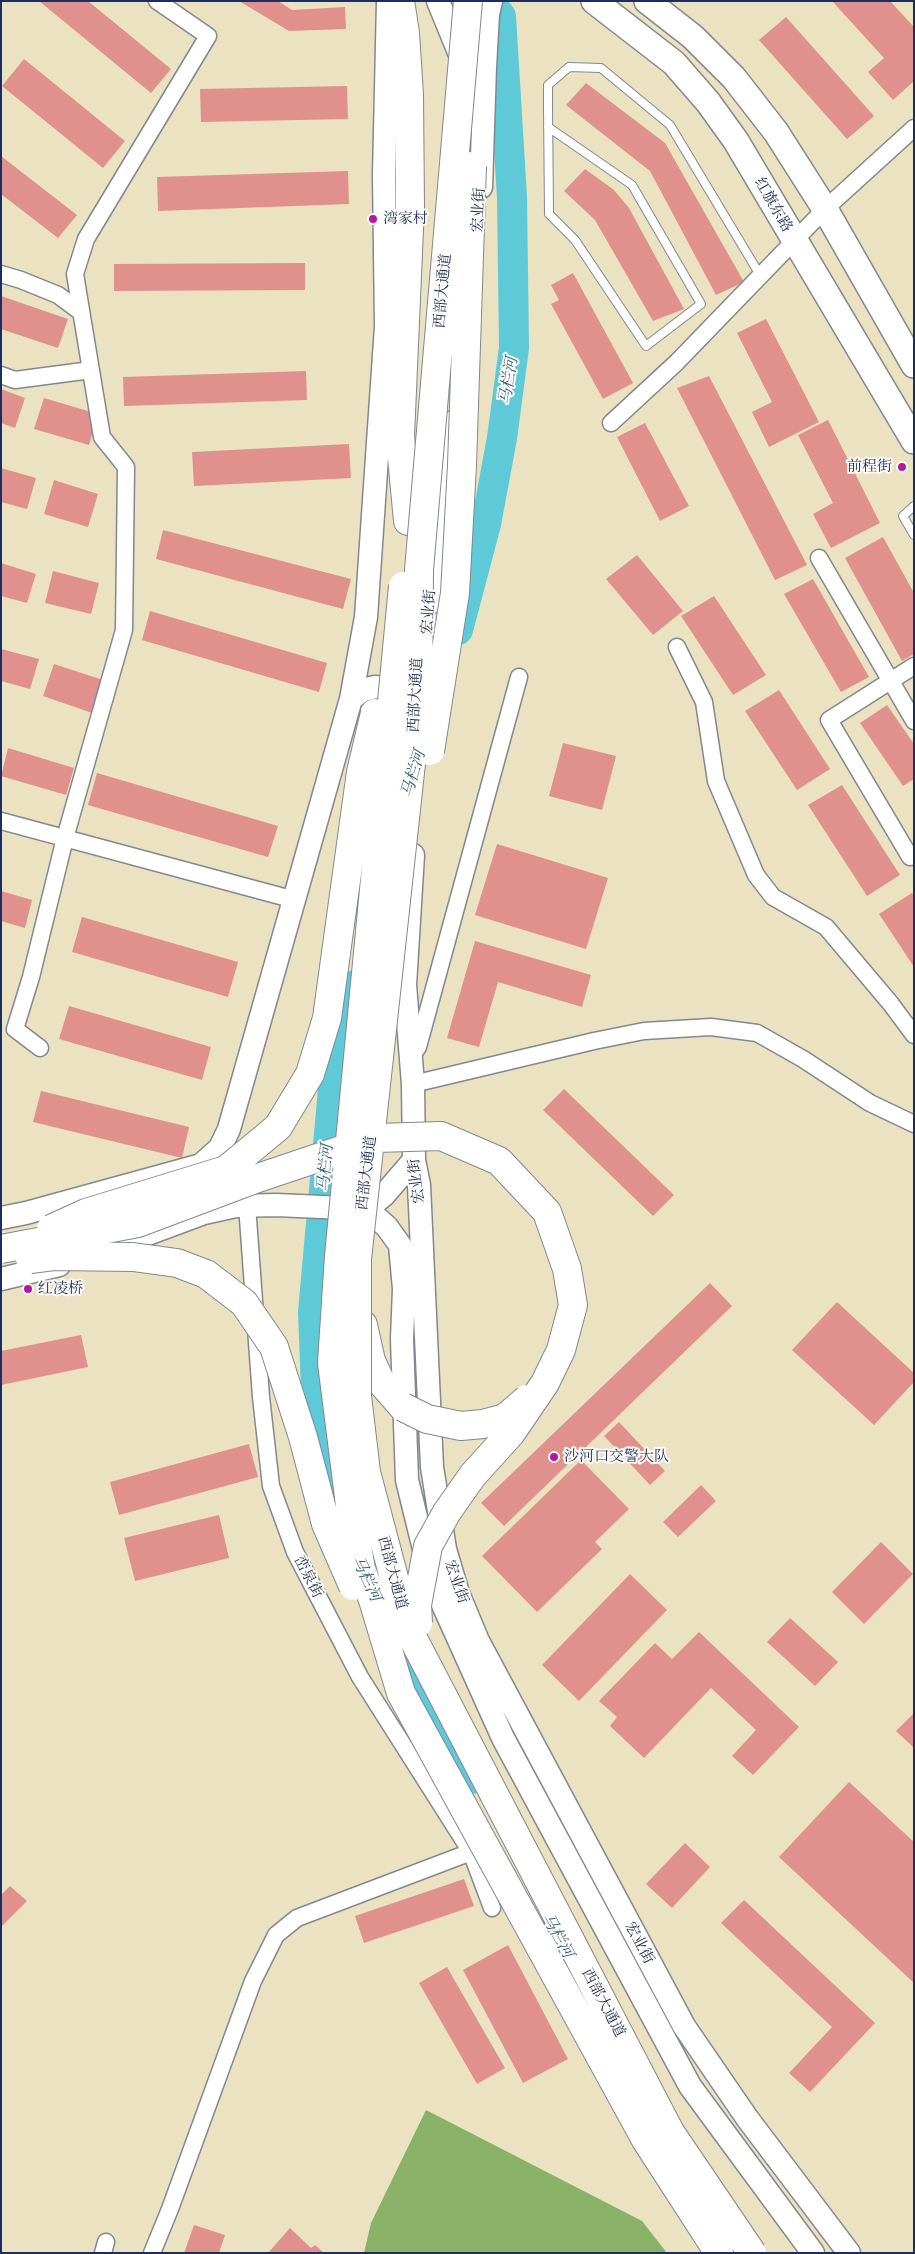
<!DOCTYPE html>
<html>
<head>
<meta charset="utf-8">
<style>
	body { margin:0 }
	#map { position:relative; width:915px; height:2254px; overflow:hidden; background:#eae2c0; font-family:"Old Standard TT",serif }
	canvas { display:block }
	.frame { position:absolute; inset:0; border:2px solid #1b2f5e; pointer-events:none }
</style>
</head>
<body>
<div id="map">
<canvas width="915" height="2254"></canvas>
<div class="frame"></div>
</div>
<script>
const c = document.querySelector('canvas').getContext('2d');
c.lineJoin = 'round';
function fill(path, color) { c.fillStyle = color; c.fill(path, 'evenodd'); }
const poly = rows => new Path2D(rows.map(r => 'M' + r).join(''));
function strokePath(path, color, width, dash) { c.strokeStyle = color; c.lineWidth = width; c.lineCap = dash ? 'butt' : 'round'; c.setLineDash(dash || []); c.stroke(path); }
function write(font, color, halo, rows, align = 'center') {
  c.font = font + ' "Old Standard TT","Noto Serif SC",serif'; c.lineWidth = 4; c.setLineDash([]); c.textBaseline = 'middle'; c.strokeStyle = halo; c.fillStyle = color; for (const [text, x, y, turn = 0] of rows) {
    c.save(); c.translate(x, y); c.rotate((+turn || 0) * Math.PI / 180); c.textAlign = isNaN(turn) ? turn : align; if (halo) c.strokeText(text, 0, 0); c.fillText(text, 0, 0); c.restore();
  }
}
fill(poly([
	[426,2110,642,2221,667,2253,364,2253,371,2223]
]), '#89b268');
strokePath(poly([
	[458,630,486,524,502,438,514,348,512,197,501,16,489,1],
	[332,1495,318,1439,313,1312,334,1078,357,984],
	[389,1629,402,1656,472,1779]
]), '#5ec9d7', 30);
fill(poly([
	[39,1,88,1,171,69,151,93],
	[239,1,278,1,292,10,345,7,346,29,289,31],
	[832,1,890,1,914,27,914,81,893,100,868,72,884,58],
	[786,17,874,116,847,139,759,40],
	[24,59,125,141,103,168,2,86],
	[586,83,665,143,744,282,716,295,650,171,566,105],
	[347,86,348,119,201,122,200,89],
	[1,156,77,215,58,238,1,194],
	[585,169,614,190,629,208,684,309,653,321,595,220,564,191],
	[348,171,349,204,158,211,157,177],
	[305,263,305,290,114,291,114,264],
	[573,273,633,383,603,399,551,304,559,300,551,285],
	[1,296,68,319,58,348,1,329],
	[766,319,819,422,769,447,752,412,772,402,737,333],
	[306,371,307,400,124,406,123,377],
	[709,376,807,565,775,580,677,388],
	[1,389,25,398,15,428,1,423],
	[44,398,98,414,89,445,34,429],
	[828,420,880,523,831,548,813,514,833,503,798,435],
	[645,423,689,506,660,521,617,437],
	[349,444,351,478,194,486,192,452],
	[1,468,36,478,27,509,1,502],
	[54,480,98,494,88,527,44,514],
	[163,530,351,579,343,609,156,559],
	[883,537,914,593,914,654,902,661,845,558],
	[637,555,683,611,653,635,606,579],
	[1,563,36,574,27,603,1,596],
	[53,571,99,583,91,614,45,603],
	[813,579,869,677,841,692,784,594],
	[714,596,766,675,733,695,681,616],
	[150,611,327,663,319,692,142,640],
	[1,649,39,659,30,689,1,681],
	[54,664,103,680,92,713,43,696],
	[779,690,830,769,797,790,745,711],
	[887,705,914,744,914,779,903,786,860,723],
	[563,743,616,756,602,810,549,796],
	[8,748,74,768,66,795,1,776],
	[97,773,278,826,268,857,88,805],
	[842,785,900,875,867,896,808,805],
	[497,844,608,878,586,949,475,915],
	[1,891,32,900,25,928,1,921],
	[912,893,914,896,914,967,879,914],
	[82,917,238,962,228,997,72,952],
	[475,941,591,975,582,1007,498,982,479,1047,447,1038],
	[69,1006,211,1047,202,1080,59,1039],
	[564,1089,674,1195,653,1216,543,1110],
	[41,1091,189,1127,182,1158,33,1122],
	[710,1283,732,1306,504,1526,481,1503],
	[837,1302,914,1373,914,1382,874,1425,792,1350],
	[81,1335,88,1367,1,1385,1,1351],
	[619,1422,665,1471,650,1485,604,1436],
	[249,1444,258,1477,119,1515,110,1482],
	[581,1460,629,1509,595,1542,602,1549,537,1612,482,1556],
	[701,1485,716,1501,678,1537,663,1522],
	[219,1515,229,1558,135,1581,124,1538],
	[881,1542,913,1574,864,1624,832,1592],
	[630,1574,667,1610,579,1701,542,1665],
	[790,1618,838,1662,815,1686,767,1642],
	[699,1632,799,1727,753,1775,732,1756,756,1730,711,1688,644,1758,610,1726,617,1717,599,1701,655,1643,672,1659],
	[914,1713,914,1748,896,1731],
	[849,1782,914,1842,914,1983,779,1857],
	[685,1843,710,1867,672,1908,646,1884],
	[464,1879,474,1906,364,1943,355,1916],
	[10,1886,27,1901,1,1927,1,1895],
	[744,1900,875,2023,810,2092,789,2073,832,2027,721,1923],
	[508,1945,568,2059,523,2083,463,1970],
	[447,1967,505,2068,477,2084,419,1983],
	[194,2225,225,2235,219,2253,184,2253],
	[290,2228,311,2248,315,2245,324,2253,268,2253]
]), '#e0918d');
const lane = poly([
	[548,127,632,185,701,304,646,346,575,240,549,214,548,106,548,85,569,67,601,68,670,125,760,275],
	[914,506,903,516,914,535]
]);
const street = poly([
	[1,274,21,280,58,295,81,312],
	[1,375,15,380,91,370],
	[611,423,677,362,825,209,914,128],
	[819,558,914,721],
	[677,647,704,702,716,781,756,875,773,897,826,927,891,1004,914,1035],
	[1,821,295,900],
	[910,857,829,720,914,666],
	[40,1048,15,1029,31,977,65,838,124,630,126,467,102,437,75,274,86,239,208,36,157,1],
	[411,1057,418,1047,519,677],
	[413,1084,594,1041,644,1031,711,1027,757,1033,803,1059,870,1103,914,1124],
	[247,1205,261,1397,271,1486,295,1552,360,1677,471,1852,492,1908],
	[103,2253,106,2242],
	[152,2253,170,2209,253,1981,276,1935,297,1918,471,1852]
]);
const secondary = poly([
	[438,1,463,62],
	[481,187,485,67,488,14,491,1],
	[430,603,453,422],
	[351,699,363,690,375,687,387,688,406,699],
	[413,855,405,985,413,1084,414,1160,419,1185,432,1467,445,1549,458,1593,478,1641,684,2026,747,2118,849,2253],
	[367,1209,384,1195,414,1160],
	[1,1218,26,1213,201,1165,220,1148,229,1129,351,699,366,617,386,326,384,175,388,1],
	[94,1254,204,1213,236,1206,276,1205,367,1209,387,1227,400,1245,404,1289,402,1339,407,1480,431,1578,503,1738,690,2086,813,2253],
	[1,1279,59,1265]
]);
const primary = poly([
	[594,1,674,63,708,102,736,141,914,441],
	[647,1,693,37,734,78,776,132,825,209,914,365]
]);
const highway = poly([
	[400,1,405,33,409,95,410,207,400,436,408,521],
	[363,1325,371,1361,381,1382,403,1407]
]);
strokePath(lane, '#82888f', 10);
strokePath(street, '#82888f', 19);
strokePath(secondary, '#82888f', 25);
strokePath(primary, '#82888f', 28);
strokePath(highway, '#82888f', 30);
strokePath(lane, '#fff', 8);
strokePath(street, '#fff', 16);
strokePath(secondary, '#fff', 22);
strokePath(primary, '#fff', 25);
strokePath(highway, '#fff', 28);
const highwayBridge = poly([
	[468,1,419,570,418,699,357,1259,357,1396,366,1472,407,1627,670,2132,752,2253],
	[403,586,339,1256,332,1363,351,1513,361,1569,373,1600,401,1693,646,2140,719,2253],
	[430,751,455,593,462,465,472,166],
	[51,1229,86,1213,226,1170,278,1127,310,1074,327,1018,361,772,375,713],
	[1,1249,138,1223,258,1178,377,1138,441,1136,499,1161,547,1212,567,1269,573,1305,561,1350,545,1383,511,1433,473,1475,447,1512,428,1546,417,1605,418,1623],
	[30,1259,54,1256,133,1257,177,1263,206,1274,244,1303,274,1347,303,1437,326,1524,353,1586],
	[403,1407,427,1419,461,1426,483,1424,505,1418,527,1399]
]);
strokePath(highwayBridge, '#82888f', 30, []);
strokePath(highwayBridge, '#fff', 28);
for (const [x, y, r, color] of [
	[373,219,5,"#b5179e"],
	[902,467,5,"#b5179e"],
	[28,1289,5,"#b5179e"],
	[554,1457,5,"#b5179e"]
]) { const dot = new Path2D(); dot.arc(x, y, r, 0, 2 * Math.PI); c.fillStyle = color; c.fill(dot); strokePath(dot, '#fdfcf7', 2); }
write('15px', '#1b2f5e', '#fdfcf7', [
	["红旗东路",773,205,60],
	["宏业街",479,210,-87],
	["西部大通道",443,291,-85],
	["宏业街",429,612,-86],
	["西部大通道",416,695,-87],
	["西部大通道",367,1173,-83],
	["宏业街",417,1181,-97],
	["西部大通道",392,1573,75],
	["峦泉街",308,1577,63],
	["宏业街",456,1582,71],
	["宏业街",639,1943,62],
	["西部大通道",603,2003,62]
]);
write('15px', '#1b2f5e', '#fdfcf7', [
	["湾家村",383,219],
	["前程街",892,467,"right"],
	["红凌桥",38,1289],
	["沙河口交警大队",564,1457]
], 'left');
write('italic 16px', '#2f5d82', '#fdfcf7', [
	["马栏河",509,381,-81],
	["马栏河",414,774,-73],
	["马栏河",326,1168,-85],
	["马栏河",366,1579,65],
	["马栏河",557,1936,61]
]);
</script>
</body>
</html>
